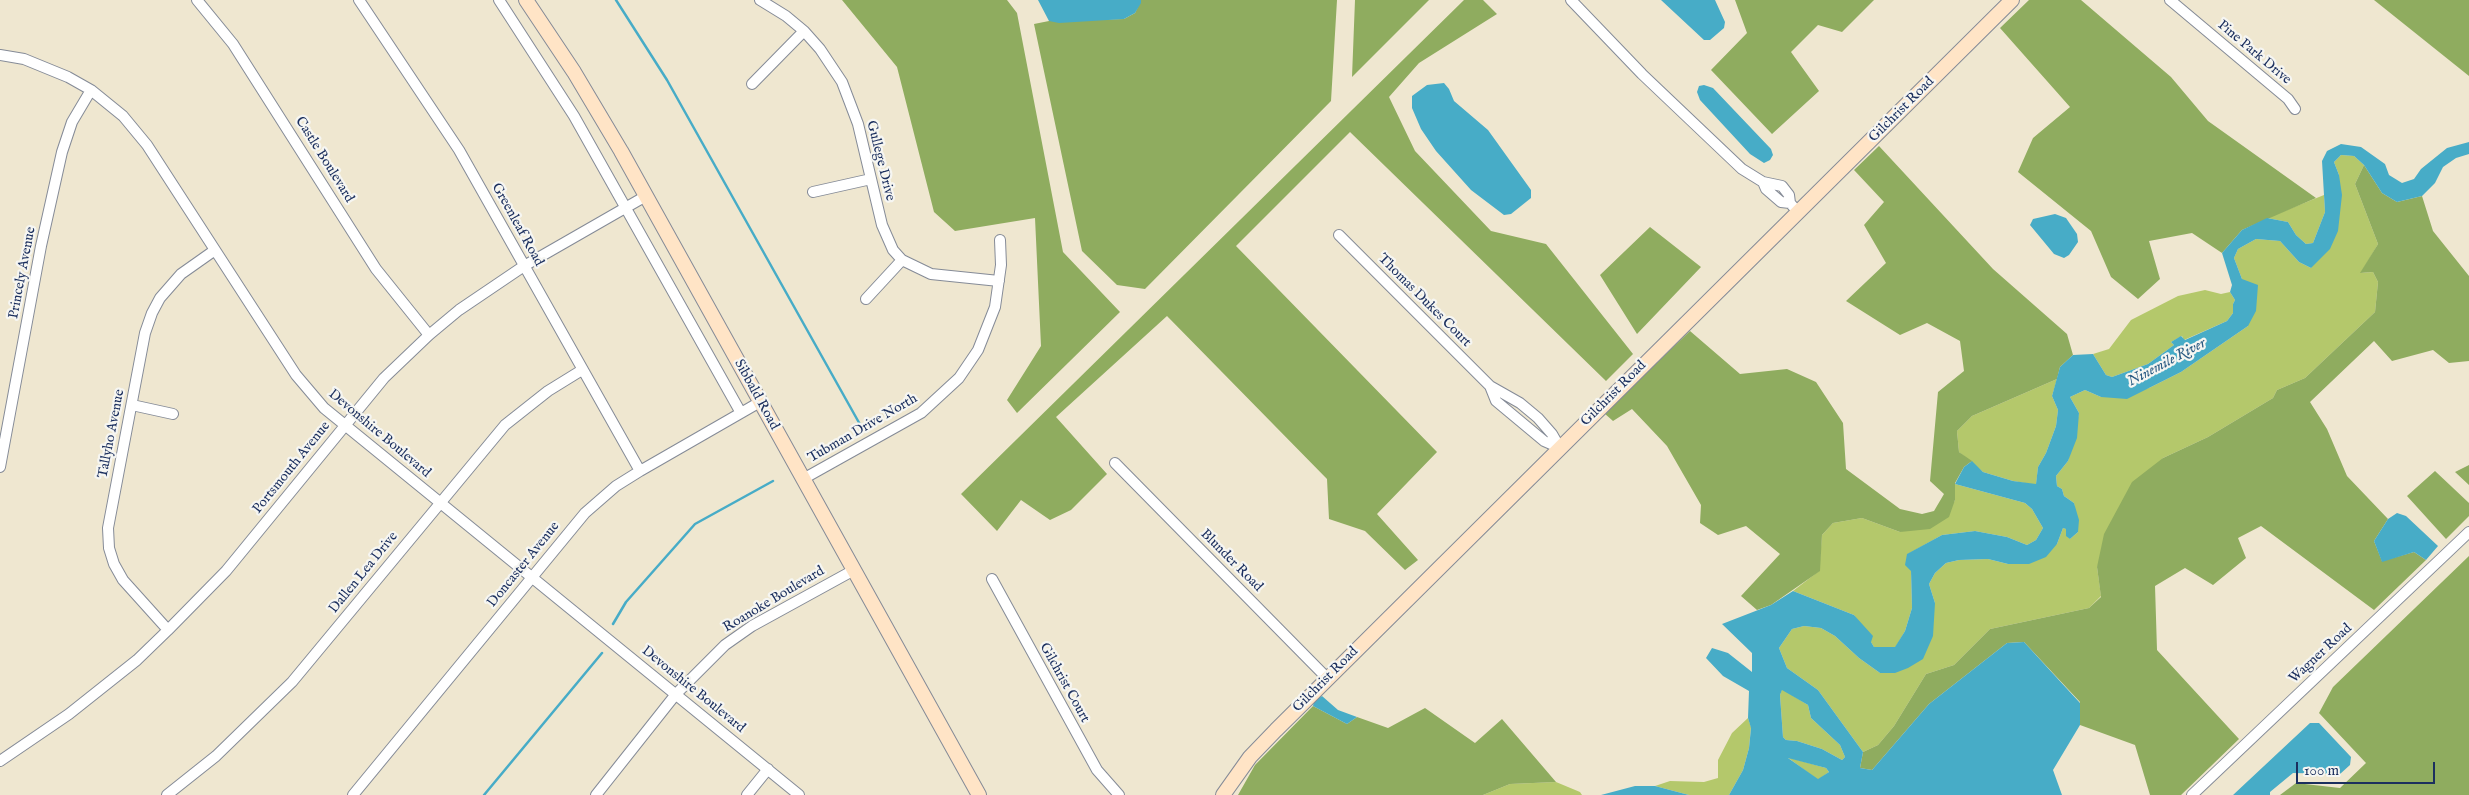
<!DOCTYPE html>
<html>
<head>
<meta charset="utf-8">
<style>
	body { margin:0 }
	#map { position:relative; width:2469px; height:795px; overflow:hidden; background:#efe7d0; font-family:"IM FELL English",serif }
	canvas { display:block }
	.scale { position:absolute; left:2296px; top:762px; width:139px; height:22px; box-sizing:border-box; border:2px solid #1b2f5e; border-top:0; padding-left:6px; font-size:15px; line-height:18px; white-space:nowrap; color:#1b2f5e; -webkit-text-stroke:4px #f6f6f2; paint-order:stroke }
</style>
</head>
<body>
<div id="map">
<canvas width="2469" height="795"></canvas>
<div class="scale">100 m</div>
</div>
<script>
const c = document.querySelector('canvas').getContext('2d');
c.lineJoin = 'round';
function fill(path, color) { c.fillStyle = color; c.fill(path, 'evenodd'); }
const poly = rows => new Path2D(rows.map(r => 'M' + r).join(''));
function strokePath(path, color, width, dash) { c.strokeStyle = color; c.lineWidth = width; c.lineCap = dash ? 'butt' : 'round'; c.setLineDash(dash || []); c.stroke(path); }
function write(font, color, halo, rows, align = 'center') {
  c.font = font + ' "IM FELL English",serif'; c.lineWidth = 4.5; c.setLineDash([]); c.textBaseline = 'middle'; c.strokeStyle = halo; c.fillStyle = color; for (const [text, x, y, turn = 0] of rows) {
    c.save(); c.translate(x, y); c.rotate((+turn || 0) * Math.PI / 180); c.textAlign = isNaN(turn) ? turn : align; if (halo) c.strokeText(text, 0, 0); c.fillText(text, 0, 0); c.restore();
  }
}
fill(poly([
	[2341,155,2354,156,2364,165,2355,184,2378,244,2361,273,2373,272,2378,282,2375,312,2305,378,2277,390,2273,398,2208,437,2163,458,2097,567,2101,596,2089,608,1990,629,1954,665,1926,674,1894,726,1878,745,1863,752,1818,690,1787,668,1779,648,1792,629,1804,626,1821,628,1835,636,1859,658,1880,673,1935,603,1929,584,1935,573,1946,563,1959,560,1988,559,2008,564,2057,544,2063,528,2067,529,2070,539,2078,532,2074,503,2064,496,2062,489,2057,486,2056,476,2068,461,2079,413,2070,397,2085,390,2101,397,2149,388,2181,372,2248,326,2242,279,2234,258,2238,249,2256,239,2280,241,2299,262,2311,268,2339,175,2334,162],
	[2324,195,2325,212,2313,243,2306,244,2296,235,2288,222,2267,218],
	[2205,290,2221,294,2230,292,2235,300,2233,304,2233,313,2227,321,2184,340,2182,336,2171,342,2174,345,2148,364,2112,377,2106,375,2093,354,2109,349,2131,320,2178,296],
	[2057,379,2052,396,2058,410,2056,426,2046,453,2038,467,2036,485,2013,481,1983,472,1959,452,1957,431,1972,416],
	[1955,484,2025,503,2032,509,2043,528,2036,540,2027,545,2007,537,1975,531,1942,535,1908,554,1911,571,1912,608,1905,631,1895,648,1874,647,1854,615,1793,591,1819,571,1822,535,1833,523,1862,518,1900,532,1955,501],
	[1782,689,1808,705,1811,718,1840,745,1845,757,1842,760,1822,749,1797,741,1786,740,1783,737,1780,695],
	[1748,718,1751,727,1749,748,1743,770,1729,795,1689,795,1655,786,1670,781,1704,782,1718,778,1718,760,1732,733],
	[1787,757,1826,768,1829,772,1818,780],
	[1556,782,1580,792,1582,795,1483,795,1510,784]
]), '#b4c86b');
fill(poly([
	[842,0,1007,0,1017,13,1063,252,1120,312,1017,413,1007,400,1041,346,1035,218,955,231,934,212,897,67],
	[1141,0,1337,0,1331,101,1145,289,1117,285,1082,251,1034,24,1049,21,1124,19,1135,13],
	[1355,0,1429,0,1352,77],
	[1464,0,1483,0,1497,14,1419,63,1389,97,1415,151,1491,231,1546,244,1633,354,1606,381,1350,132,1236,246,1437,452,1377,514,1418,560,1405,570,1365,531,1329,519,1327,479,1167,316,1056,417,1107,474,1071,510,1050,520,1021,500,997,531,961,494],
	[1735,0,1874,0,1842,32,1818,25,1791,52,1819,91,1772,134,1711,70,1747,33],
	[2029,0,2081,0,2171,77,2208,121,2316,198,2242,230,2222,253,2192,233,2149,241,2160,279,2138,299,2111,277,2091,231,2018,172,2033,138,2070,107,2000,28],
	[2374,0,2469,0,2469,76],
	[1879,146,1993,269,2067,334,2073,355,2060,367,2057,379,1972,416,1957,431,1959,452,1972,461,1964,467,1955,483,1955,500,1949,517,1930,529,1900,532,1862,518,1833,523,1822,535,1820,571,1771,605,1757,610,1741,596,1780,554,1746,526,1718,535,1700,523,1701,505,1667,446,1632,409,1613,421,1604,413,1690,331,1740,374,1787,369,1816,382,1843,423,1846,469,1900,509,1922,514,1934,511,1944,494,1930,481,1938,392,1964,371,1960,341,1927,323,1900,335,1846,301,1886,263,1864,225,1884,202,1854,170],
	[2364,165,2382,193,2397,202,2422,196,2433,231,2469,276,2469,361,2449,363,2433,350,2392,361,2374,341,2310,402,2327,429,2347,476,2388,519,2374,541,2382,561,2414,552,2426,560,2374,610,2261,526,2238,538,2246,558,2213,585,2185,568,2155,586,2157,650,2239,739,2181,795,2150,795,2135,745,2080,725,2080,702,2024,642,2007,643,1929,704,1872,770,1860,768,1863,752,1878,745,1894,726,1926,674,1954,665,1990,629,2089,608,2101,597,2097,567,2104,534,2132,482,2163,458,2208,437,2273,398,2277,390,2305,378,2375,312,2378,282,2373,272,2360,273,2378,244,2355,184],
	[1650,227,1701,267,1637,334,1600,275],
	[2469,465,2469,485,2455,472],
	[2435,471,2469,503,2469,516,2446,539,2407,496],
	[2469,556,2469,795,2280,795,2296,783,2340,788,2366,763,2319,713,2333,687],
	[1313,706,1347,724,1357,717,1388,728,1425,708,1475,743,1502,719,1556,782,1510,784,1483,795,1238,795,1255,765]
]), '#8fac5f');
fill(poly([
	[1038,0,1141,0,1141,3,1135,13,1124,19,1059,23,1049,21],
	[1661,0,1715,0,1725,22,1724,28,1710,40,1704,40],
	[1444,83,1449,89,1454,101,1488,130,1531,190,1531,198,1511,214,1504,215,1471,190,1436,151,1421,129,1412,108,1412,96,1427,85],
	[1704,85,1713,88,1771,149,1773,155,1770,160,1764,163,1750,154,1700,100,1697,92,1699,86],
	[2469,142,2469,154,2456,158,2443,167,2435,183,2422,196,2397,202,2382,193,2364,165,2354,156,2341,155,2334,162,2339,175,2342,195,2338,231,2330,249,2311,268,2299,262,2280,241,2256,239,2238,249,2234,258,2242,279,2258,285,2256,311,2248,326,2181,372,2127,399,2101,397,2085,390,2070,397,2079,413,2077,438,2068,461,2056,476,2057,486,2062,489,2064,496,2074,503,2079,520,2078,532,2070,539,2066,536,2066,529,2063,528,2057,544,2046,557,2029,564,2008,564,1988,559,1959,560,1946,563,1935,573,1929,584,1935,603,1933,636,1923,659,1908,668,1895,673,1880,673,1859,658,1835,636,1821,628,1804,626,1792,629,1779,648,1787,668,1818,690,1863,752,1860,768,1872,770,1929,704,2007,643,2024,642,2080,703,2080,725,2053,770,2062,795,1729,795,1743,770,1749,748,1751,728,1748,718,1749,691,1723,676,1706,658,1712,648,1728,653,1752,672,1752,653,1722,624,1771,605,1793,591,1854,615,1873,636,1871,642,1874,647,1895,647,1905,631,1912,608,1911,571,1905,565,1907,554,1942,535,1975,531,2007,537,2027,545,2036,540,2043,528,2032,509,2025,503,1955,484,1964,467,1972,461,1983,472,2013,481,2036,484,2038,467,2046,453,2056,426,2058,410,2052,396,2060,367,2073,355,2093,354,2106,375,2112,377,2148,364,2174,345,2171,342,2181,336,2185,340,2227,321,2233,313,2233,304,2235,300,2230,292,2232,285,2222,253,2242,230,2267,218,2288,222,2296,235,2306,244,2313,243,2325,212,2322,161,2327,151,2341,144,2361,147,2385,164,2389,175,2402,183,2414,179,2421,169,2447,148],
	[1782,690,1808,705,1811,718,1840,745,1845,757,1842,760,1822,749,1797,741,1786,740,1783,737,1780,695],
	[1788,758,1826,768,1829,772,1818,779],
	[2055,214,2066,218,2077,234,2078,242,2069,255,2064,258,2054,254,2030,225,2033,219],
	[2397,513,2406,516,2438,546,2426,560,2414,552,2382,562,2374,541,2388,519],
	[1322,696,1338,710,1357,717,1347,724,1313,706,1314,701],
	[2310,723,2319,723,2351,757,2350,765,2340,774,2293,773,2270,792,2270,795,2233,795],
	[1635,786,1655,786,1689,795,1601,795]
]), '#47acc7');
strokePath(poly([
	[616,0,667,80,862,428],
	[613,624,626,602,695,524,773,481],
	[484,795,602,653]
]), '#47acc7', 2.5);
const street = poly([
	[197,0,233,44,376,269,429,335],
	[359,0,459,150,640,471],
	[499,0,574,116,741,413],
	[760,0,786,16,804,31,820,49,842,82,858,124,882,225,893,250,902,260,931,274,999,281],
	[1571,0,1642,74,1742,169,1763,182,1782,186,1789,195,1790,203,1798,212],
	[2170,0,2288,99,2295,109],
	[0,55,24,59,68,77,91,90,123,116,147,145,296,375,324,408,799,795],
	[752,84,804,31],
	[1763,182,1766,189,1781,202,1790,203],
	[813,192,871,179],
	[1339,235,1490,386,1520,403,1538,418,1552,434,1560,448],
	[866,299,902,260],
	[1490,386,1496,401,1544,441,1560,448],
	[132,405,173,414],
	[1115,463,1327,678],
	[0,467,41,246,62,152,72,122,91,90],
	[803,479,921,413,959,378,978,350,995,307,1001,265,1000,240],
	[992,579,1097,770,1119,795],
	[168,630,123,580,114,564,109,548,108,528,145,333,152,313,160,298,181,274,215,250],
	[0,761,69,714,137,660,168,630,226,571,384,378,429,335,459,310,524,266,646,196],
	[167,795,216,756,292,682,505,425,548,391,582,370],
	[353,795,585,513,616,486,640,471,760,402],
	[596,795,676,694,725,645,752,626,854,570],
	[747,795,768,769],
	[2192,795,2469,532]
]);
const secondary = poly([
	[526,0,574,72,621,151,979,795],
	[1223,795,1250,757,1276,730,2012,0]
]);
strokePath(street, '#858b97', 12);
strokePath(secondary, '#858b97', 16);
strokePath(street, '#fff', 10);
strokePath(secondary, '#ffe4c6', 14);
write('14px', '#1b2f5e', '#f6f6f2', [
	["Pine Park Drive",2254,53,40],
	["Gilchrist Road",1902,110,-45],
	["Castle Boulevard",324,160,58],
	["Gullege Drive",880,161,76],
	["Greenleaf Road",517,225,61],
	["Princely Avenue",23,273,-79],
	["Thomas Dukes Court",1424,301,45],
	["Gilchrist Road",1614,394,-45],
	["Sibbald Road",756,395,61],
	["Tubman Drive North",863,429,-30],
	["Tallyho Avenue",112,434,-79],
	["Devonshire Boulevard",379,434,40],
	["Portsmouth Avenue",292,468,-51],
	["Blunder Road",1231,561,45],
	["Doncaster Avenue",524,565,-51],
	["Dallen Lea Drive",364,573,-51],
	["Roanoke Boulevard",774,600,-31],
	["Wagner Road",2321,654,-43],
	["Gilchrist Road",1326,680,-45],
	["Gilchrist Court",1064,683,61],
	["Devonshire Boulevard",693,690,39]
]);
write('italic 15px', '#2a5b83', '#f6f6f2', [
	["Ninemile River",2167,363,-28]
]);
</script>
</body>
</html>
